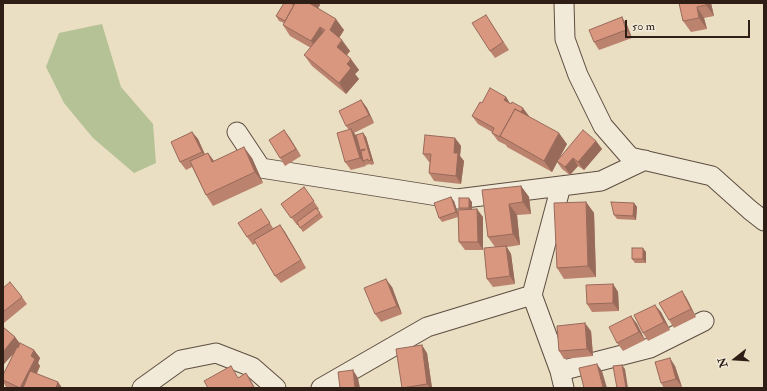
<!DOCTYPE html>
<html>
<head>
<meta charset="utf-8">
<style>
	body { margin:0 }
	#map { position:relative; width:767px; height:391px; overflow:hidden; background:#eadec3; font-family:"IM FELL Double Pica",serif }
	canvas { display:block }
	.frame { position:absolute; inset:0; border:4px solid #2f1e16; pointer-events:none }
	.north { position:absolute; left:715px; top:339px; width:40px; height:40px; -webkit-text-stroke:3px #f1ead8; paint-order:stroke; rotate:253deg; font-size:11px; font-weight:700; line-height:16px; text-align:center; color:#2f1e16 }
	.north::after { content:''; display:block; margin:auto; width:14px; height:18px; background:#2f1e16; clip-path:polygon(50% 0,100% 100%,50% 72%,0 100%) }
	.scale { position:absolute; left:625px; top:20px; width:125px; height:18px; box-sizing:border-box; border:2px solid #2f1e16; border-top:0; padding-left:5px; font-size:12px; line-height:14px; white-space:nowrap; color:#2f1e16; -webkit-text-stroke:3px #f1ead8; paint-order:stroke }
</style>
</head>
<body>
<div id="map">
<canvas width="767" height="391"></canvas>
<div class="frame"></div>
<div class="north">N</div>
<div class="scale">50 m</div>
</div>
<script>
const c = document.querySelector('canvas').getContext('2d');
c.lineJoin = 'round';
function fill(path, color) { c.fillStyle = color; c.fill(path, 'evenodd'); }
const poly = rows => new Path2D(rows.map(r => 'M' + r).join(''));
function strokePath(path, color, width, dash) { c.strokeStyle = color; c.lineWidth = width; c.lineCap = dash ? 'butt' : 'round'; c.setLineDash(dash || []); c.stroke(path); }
fill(poly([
	[102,24,121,87,153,124,156,163,134,173,93,138,64,103,46,67,59,33]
]), '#b5c295');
const street = poly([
	[564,3,565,39,578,75,603,126,630,157,712,176,750,210,764,221],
	[237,132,261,168,457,199,601,181,645,160],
	[561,186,532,295,560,371,564,388],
	[560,371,650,348,704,321],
	[142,388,181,360,216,353,252,367,276,388],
	[321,388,427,327,532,295]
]);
strokePath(street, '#5e4e41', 21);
strokePath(street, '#f1ead8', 19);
fill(poly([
	[291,3,319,3,320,5,318,8,344,30,339,38,350,51,347,55,359,70,355,74,359,79,346,94,312,66,304,55,311,48,290,36,283,25,284,23,279,21,276,16,291,4],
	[679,3,711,3,714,16,704,18,707,29,691,32,683,21],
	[486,15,509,50,495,58,490,51],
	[627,25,632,38,599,50,594,42],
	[506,97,510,104,529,116,528,117,567,144,559,158,596,141,602,149,584,170,578,166,570,175,562,169,557,162,552,172,507,147,506,145,498,141,492,133,492,132,478,124,472,116,482,103],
	[361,100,367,108,374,123,354,133,357,136,363,133,366,137,374,164,371,165,370,164,366,165,365,163,366,166,351,170,345,162,349,130,346,126],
	[284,130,301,156,285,166,280,158],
	[192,132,198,139,205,154,208,153,214,161,252,158,263,183,213,206,206,195,192,167,186,170,180,162],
	[455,138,461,146,460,156,464,161,461,184,434,181,429,173,430,162,429,162,423,154],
	[521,186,529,197,531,214,517,215,520,245,507,247,511,254,515,284,493,287,487,279,495,247,488,237],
	[304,187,319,209,318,210,323,217,303,232,298,225,297,225,281,204],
	[454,201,458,213,461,210,459,208,472,202,472,210,483,217,483,250,465,250,459,242,458,217,442,222,439,218],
	[586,202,594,213,596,277,564,279,557,268],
	[634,203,637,207,636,220,617,219,614,215],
	[261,209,273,228,280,225,285,232,306,268,281,283,275,276,256,243,253,245,247,237],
	[646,252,646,263,635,263,632,259],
	[613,284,618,292,619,311,592,312,587,304],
	[392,287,402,314,381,322,375,314],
	[3,288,22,297,27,304,4,323,3,321],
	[682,291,687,299,696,317,674,328,669,320],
	[661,312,670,330,648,341,643,333],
	[631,316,637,324,645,340,623,351,617,343],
	[3,327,15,337,20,344,34,350,40,358,38,363,40,366,37,374,58,382,62,388,9,388,6,387,3,382,3,375,13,354,4,364,3,363],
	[591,331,593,356,564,359,559,351],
	[427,353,432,388,402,388],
	[675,366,682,387,678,388,664,388,661,383]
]), '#bb826e');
fill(poly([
	[308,3,319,3,320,5,315,13],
	[706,3,711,3,714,16,706,5],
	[697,7,704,18,707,29,699,18],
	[622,17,627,25,632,38,626,30],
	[336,19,344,30,337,41,330,30],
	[320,27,327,38,319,53,311,41],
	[342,40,350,51,344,58,337,47],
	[351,59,359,70,355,74,359,79,346,94,339,83,347,64],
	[506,97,511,105,504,100],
	[361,100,367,108,374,123,369,115],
	[523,108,529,116,526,122,520,114],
	[351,129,357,137,363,161,366,166,360,158],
	[284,130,290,138,301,156,296,149],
	[192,132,198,139,207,160,202,152],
	[363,133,366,137,374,164,371,160],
	[559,133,567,144,552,172,544,161],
	[455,138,461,146,460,156,464,161,461,184,456,176,454,153],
	[596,141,602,149,584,170,578,162],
	[244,147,252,158,263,183,255,172],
	[208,153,216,164,212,162],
	[573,158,578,166,570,175,565,167],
	[521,186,529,197,531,214,523,202],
	[451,197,454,201,459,216,456,212],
	[469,198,472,202,472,212,469,208],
	[586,202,594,213,596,277,588,266],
	[634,203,637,207,636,220,633,216],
	[509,204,517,215,520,245,513,234],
	[477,209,483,217,483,250,478,242],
	[280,225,285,232,306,268,301,260],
	[506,246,511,254,515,284,510,276],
	[643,248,646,252,646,263,643,259],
	[386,279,392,287,402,314,397,306],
	[613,284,618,292,619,311,613,303],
	[682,291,687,299,696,317,691,309],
	[655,305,661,312,670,330,664,322],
	[631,316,637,324,645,340,639,332],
	[585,323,591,331,593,356,587,349],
	[15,337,21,345,4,364,3,362,3,352],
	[422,345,427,353,432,388,430,388,427,384],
	[34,350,40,358,38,363,40,366,29,388,20,388,31,356],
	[670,358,675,366,682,387,676,379],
	[597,364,602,371,607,388,604,388,603,387],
	[622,365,625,369,628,388,626,388],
	[353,370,358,378,360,388,355,388],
	[246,373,251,381,255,388,254,388],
	[58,382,62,388,56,388]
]), '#986a5a');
const building = poly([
	[284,3,290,3,294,5,285,21,276,16,284,3],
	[295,3,309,3,336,19,330,30,342,40,337,47,351,59,347,64,351,68,339,83,304,55,325,30,320,27,311,41,283,25,295,3],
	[679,3,706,3,706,5,697,7,699,18,683,21,679,3],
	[486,15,503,42,490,51,472,23,486,15],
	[622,17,626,30,594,42,589,30,622,17],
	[490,88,506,97,504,100,511,104,512,102,523,108,521,112,515,109,500,136,500,137,492,133,494,128,472,116,480,102,482,103,490,88],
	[361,100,369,115,346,126,339,111,361,100],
	[515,109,559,133,544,161,500,136,515,109],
	[351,129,360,158,345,162,337,133,351,129],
	[284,130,296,149,280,158,269,140,284,130],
	[583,130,596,141,578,162,573,158,565,167,557,161,583,130],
	[192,132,202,152,180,162,171,142,192,132],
	[363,133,371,160,368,161,368,159,363,161,361,151,365,150,365,149,360,150,356,135,363,133],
	[425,135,455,138,454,153,458,153,456,176,429,173,431,154,423,154,425,135],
	[244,147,255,172,206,195,190,161,208,153,212,162,244,147],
	[521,186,523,202,509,204,513,234,488,237,482,190,521,186],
	[304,187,314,201,291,218,281,204,304,187],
	[451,197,456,212,439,218,434,203,451,197],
	[459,198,469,198,469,208,459,208,459,198],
	[586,202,588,266,557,268,554,203,586,202],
	[611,202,634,203,633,216,614,215,611,202],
	[316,208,320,213,300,228,297,222,316,208],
	[261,209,270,223,247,237,238,223,261,209],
	[477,209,478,242,459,242,458,210,477,209],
	[280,225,301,260,275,276,254,240,280,225],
	[506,246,510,276,487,279,484,248,506,246],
	[632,248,643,248,643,259,632,259,632,248],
	[386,279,397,306,375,314,364,288,386,279],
	[10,282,22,297,3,312,3,288,10,282],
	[613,284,613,303,587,304,586,285,613,284],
	[682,291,691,309,669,320,659,303,682,291],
	[655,305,664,322,643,333,634,315,655,305],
	[631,316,639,332,617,343,609,327,631,316],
	[585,323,587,349,559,351,557,326,585,323],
	[3,327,15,337,3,352,3,327],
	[20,343,34,350,31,356,35,359,20,388,3,380,3,375,17,347,18,348,20,343],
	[422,345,427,384,402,388,396,349,422,345],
	[670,358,676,379,661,383,655,362,670,358],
	[597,364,603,387,597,388,584,388,579,368,597,364],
	[622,365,626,388,617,388,613,366,622,365],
	[231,366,238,378,246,373,254,388,208,388,204,381,231,366],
	[353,370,355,388,340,388,338,372,353,370],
	[30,371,58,382,56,388,23,388,30,371]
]);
fill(building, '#d99780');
strokePath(building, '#986a5a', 1);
</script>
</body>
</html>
